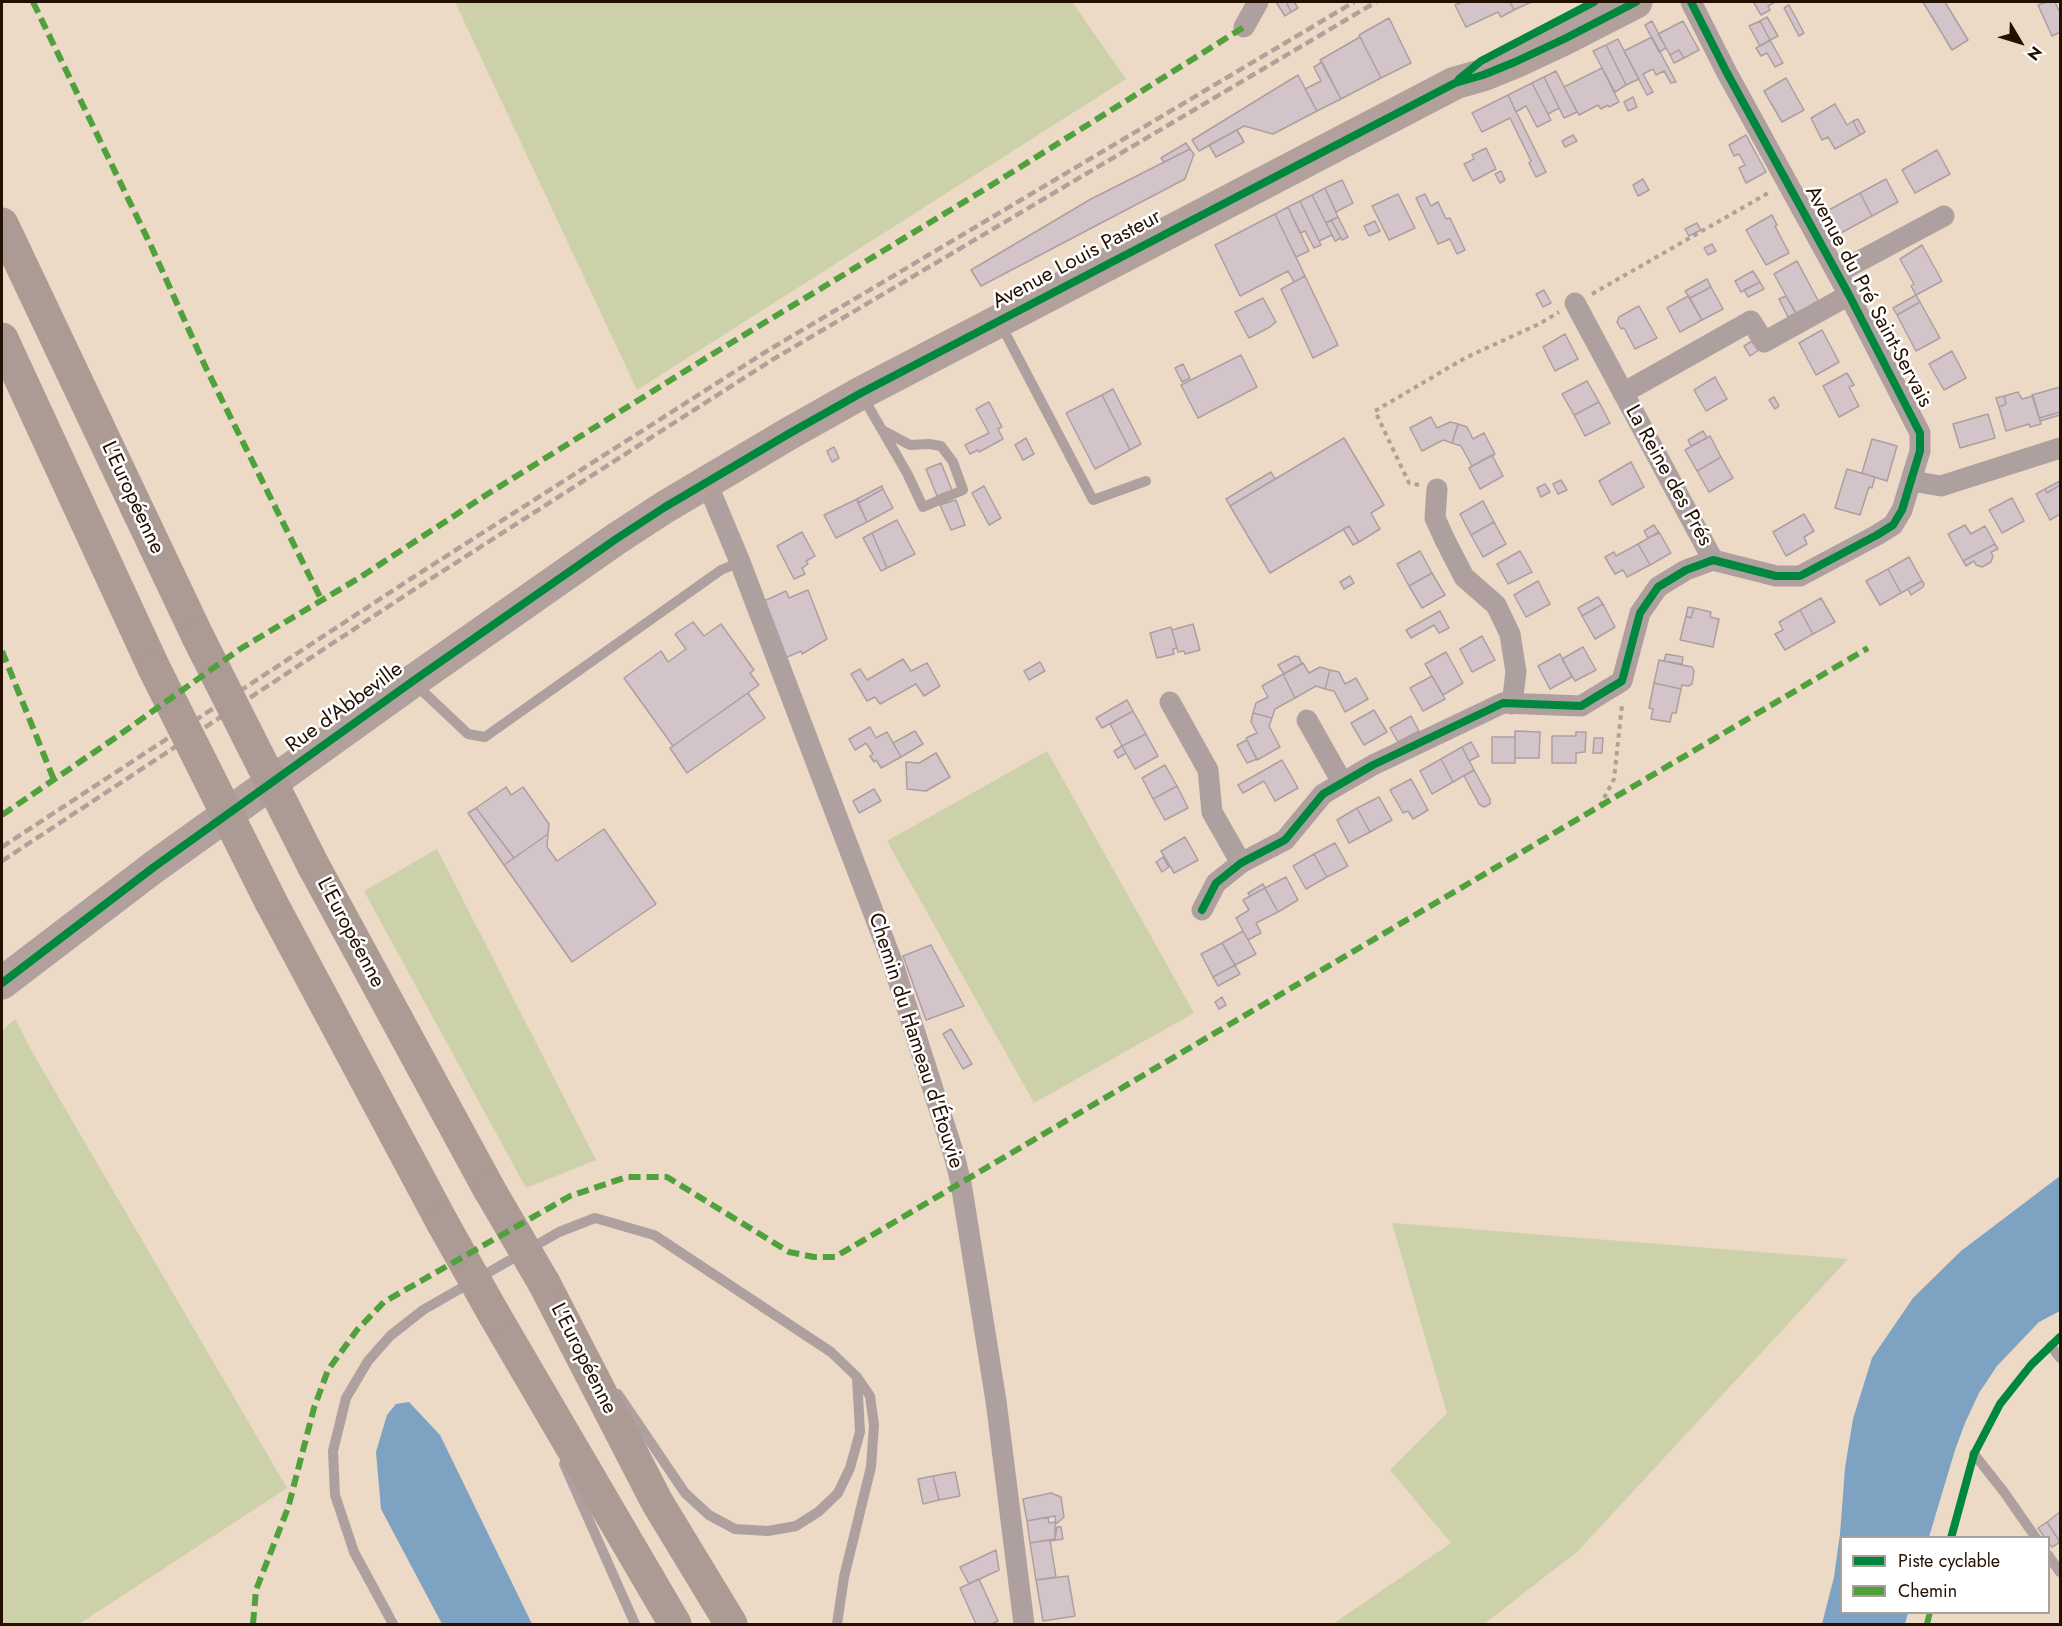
<!DOCTYPE html>
<html>
<head>
<meta charset="utf-8">
<style>
	body { margin:0 }
	#map { position:relative; width:2062px; height:1626px; overflow:hidden; background:#ecd9c6; font-family:Jost,sans-serif }
	canvas { display:block }
	.frame { position:absolute; inset:0; border:3px solid #241000; pointer-events:none }
	.legend { position:absolute; left:1840px; top:1536px; width:210px; height:78px; box-sizing:border-box; background:#fff; border:2px solid #a79f99; margin:0; padding:8px 10px; list-style:none; font-size:18px; color:#241000 }
	.legend li { display:flex; align-items:center; gap:12px; height:30px }
	.legend b { width:30px; border:2px solid #a79f99 }
	.north { position:absolute; left:1990px; top:12px; width:60px; height:60px; -webkit-text-stroke:4px #fff; paint-order:stroke; rotate:128deg; font-size:16px; font-weight:700; line-height:24px; text-align:center; color:#241000 }
	.north::after { content:''; display:block; margin:auto; width:21px; height:27px; background:#241000; clip-path:polygon(50% 0,100% 100%,50% 72%,0 100%) }
</style>
</head>
<body>
<div id="map">
<canvas width="2062" height="1626"></canvas>
<div class="frame"></div>
<ul class="legend">
<li><b style="height:8px;background:#00873e"></b>Piste cyclable</li>
<li><b style="height:8px;background:#50a03c"></b>Chemin</li>
</ul>
<div class="north">N</div>
</div>
<script>
const c = document.querySelector('canvas').getContext('2d');
c.lineJoin = 'round';
function fill(path, color) { c.fillStyle = color; c.fill(path, 'evenodd'); }
const poly = rows => new Path2D(rows.map(r => 'M' + r).join(''));
function strokePath(path, color, width, dash) { c.strokeStyle = color; c.lineWidth = width; c.lineCap = dash ? 'butt' : 'round'; c.setLineDash(dash || []); c.stroke(path); }
function write(font, color, halo, rows, align = 'center') {
  c.font = font + ' Jost,sans-serif'; c.lineWidth = 5; c.setLineDash([]); c.textBaseline = 'middle'; c.strokeStyle = halo; c.fillStyle = color; for (const [text, x, y, turn = 0] of rows) {
    c.save(); c.translate(x, y); c.rotate((+turn || 0) * Math.PI / 180); c.textAlign = isNaN(turn) ? turn : align; if (halo) c.strokeText(text, 0, 0); c.fillText(text, 0, 0); c.restore();
  }
}
fill(poly([
	[455,2,1072,2,1126,79,637,390],
	[1047,751,1194,1013,1034,1103,887,841],
	[437,849,596,1160,526,1188,364,891],
	[15,1019,35,1057,287,1488,79,1624,2,1624,2,1031],
	[1392,1223,1393,1223,1848,1259,1578,1551,1484,1624,1333,1624,1451,1543,1390,1470,1447,1413]
]), '#ccd1aa');
fill(poly([
	[2060,1176,2060,1311,2039,1322,1997,1366,1979,1393,1965,1423,1955,1450,1929,1537,1842,1538,1842,1612,1908,1613,1905,1624,1822,1624,1834,1577,1840,1534,1845,1468,1853,1419,1872,1358,1913,1298,1961,1251],
	[409,1402,440,1435,532,1624,442,1624,381,1509,376,1452,387,1415,396,1404]
]), '#7da2c2');
const building = poly([
	[1276,2,1286,2,1291,12,1285,16,1276,2],
	[1286,2,1294,2,1298,8,1291,12,1286,2],
	[1463,2,1510,2,1514,10,1501,17,1498,12,1466,27,1455,5,1463,2],
	[1510,2,1531,2,1514,10,1510,2],
	[1756,2,1775,2,1768,6,1770,10,1761,15,1754,3,1756,2],
	[1923,2,1945,2,1968,40,1952,50,1923,2],
	[2047,2,2055,2,2060,13,2060,32,2052,36,2038,5,2047,2],
	[1789,5,1804,33,1799,36,1784,8,1789,5],
	[1767,17,1778,36,1770,40,1760,21,1767,17],
	[1389,18,1411,63,1381,78,1359,35,1389,18],
	[1652,21,1666,48,1659,52,1645,25,1652,21],
	[1683,21,1699,50,1684,58,1679,50,1670,55,1658,34,1683,21],
	[1760,21,1770,40,1760,46,1749,26,1760,21],
	[1360,37,1381,78,1341,99,1320,60,1360,37],
	[1652,37,1676,82,1671,83,1664,71,1656,75,1653,69,1643,74,1653,92,1647,95,1624,51,1652,37],
	[1618,39,1639,79,1626,85,1606,45,1618,39],
	[1770,40,1783,63,1775,67,1767,53,1761,56,1756,48,1770,40],
	[1606,45,1626,85,1615,92,1593,51,1606,45],
	[1679,50,1684,58,1674,63,1670,55,1679,50],
	[1322,62,1341,99,1317,111,1305,89,1321,81,1314,67,1322,62],
	[1602,68,1619,102,1609,107,1608,105,1601,109,1598,105,1579,115,1564,87,1602,68],
	[1556,71,1577,112,1564,118,1544,77,1556,71],
	[1298,75,1317,111,1273,134,1244,126,1199,151,1192,140,1298,75],
	[1544,77,1559,108,1548,114,1532,83,1544,77],
	[1786,78,1804,110,1782,122,1764,91,1786,78],
	[1532,83,1551,120,1537,127,1526,106,1516,112,1508,95,1532,83],
	[1508,95,1546,172,1536,177,1529,163,1531,161,1510,118,1482,132,1472,113,1508,95],
	[1633,97,1637,107,1628,111,1624,102,1633,97],
	[1835,104,1847,125,1853,121,1860,135,1835,149,1828,137,1822,140,1811,118,1835,104],
	[1858,119,1865,132,1860,135,1853,121,1858,119],
	[1237,130,1244,142,1216,157,1209,145,1237,130],
	[1573,135,1577,141,1565,147,1562,141,1573,135],
	[1746,135,1766,172,1746,183,1739,168,1745,165,1739,154,1734,156,1729,145,1746,135],
	[1186,143,1190,149,1164,162,1161,158,1186,143],
	[1486,148,1496,169,1473,181,1464,164,1474,159,1472,155,1486,148],
	[1190,149,1194,154,1185,179,981,286,971,270,1091,199,1190,149],
	[1937,150,1950,174,1915,193,1902,170,1937,150],
	[1501,171,1505,180,1500,183,1495,174,1501,171],
	[1643,179,1649,190,1638,196,1633,185,1643,179],
	[1886,179,1898,202,1872,216,1860,193,1886,179],
	[1342,180,1353,203,1336,212,1325,188,1342,180],
	[1325,188,1338,217,1326,223,1312,195,1325,188],
	[1860,193,1872,216,1839,234,1827,211,1860,193],
	[1398,194,1415,228,1389,240,1372,206,1398,194],
	[1425,194,1431,206,1438,202,1446,219,1450,218,1465,250,1457,254,1450,239,1438,244,1416,198,1425,194],
	[1312,195,1332,235,1319,241,1300,201,1312,195],
	[1300,201,1321,245,1314,248,1305,231,1300,233,1288,207,1300,201],
	[1288,207,1309,251,1296,257,1275,214,1288,207],
	[1275,214,1305,276,1294,282,1288,271,1240,296,1215,245,1275,214],
	[1772,215,1777,225,1775,226,1789,253,1766,265,1746,230,1772,215],
	[1338,217,1348,237,1342,240,1331,220,1338,217],
	[1331,220,1341,238,1335,241,1326,223,1331,220],
	[1375,221,1380,231,1369,236,1364,226,1375,221],
	[1697,223,1701,230,1689,236,1685,229,1697,223],
	[1712,244,1716,251,1708,255,1704,248,1712,244],
	[1922,245,1942,281,1916,295,1911,286,1914,284,1900,259,1922,245],
	[1797,261,1820,304,1797,316,1774,274,1797,261],
	[1753,271,1760,282,1741,292,1735,281,1753,271],
	[1305,276,1338,345,1313,358,1281,289,1305,276],
	[1707,279,1711,287,1690,298,1685,291,1707,279],
	[1760,282,1764,289,1748,297,1744,290,1760,282],
	[1711,287,1723,309,1702,320,1690,298,1711,287],
	[1544,290,1551,303,1543,307,1536,294,1544,290],
	[1916,295,1920,302,1897,315,1893,308,1916,295],
	[1688,296,1702,320,1680,332,1667,308,1688,296],
	[1786,296,1796,313,1788,317,1779,299,1786,296],
	[1263,298,1276,322,1270,327,1249,338,1235,312,1263,298],
	[1920,302,1940,338,1916,351,1897,315,1920,302],
	[1639,306,1657,338,1635,349,1624,328,1621,329,1617,322,1619,317,1639,306],
	[1822,330,1839,362,1816,375,1799,343,1822,330],
	[1565,334,1578,359,1555,371,1543,347,1565,334],
	[1754,340,1759,350,1750,356,1744,346,1754,340],
	[1952,351,1966,378,1944,390,1929,364,1952,351],
	[1241,355,1257,387,1198,418,1181,385,1241,355],
	[1183,364,1190,378,1182,382,1175,368,1183,364],
	[1847,373,1854,385,1849,387,1859,406,1839,417,1823,386,1847,373],
	[1715,377,1727,399,1706,411,1694,390,1715,377],
	[1587,381,1599,402,1574,415,1562,394,1587,381],
	[2060,387,2060,412,2039,418,2032,395,2060,387],
	[1113,389,1141,444,1130,450,1102,395,1113,389],
	[2018,392,2022,399,2033,396,2041,424,2030,427,2029,424,2006,431,1999,407,2006,404,2004,396,2018,392],
	[1102,395,1130,450,1095,469,1066,413,1102,395],
	[2004,396,2006,404,1999,407,1996,398,2004,396],
	[1774,397,1779,406,1775,409,1769,400,1774,397],
	[989,402,1002,427,998,429,1003,439,979,452,978,450,970,454,965,445,989,433,976,409,989,402],
	[1599,402,1610,423,1585,436,1574,415,1599,402],
	[2060,412,2060,415,2040,421,2039,418,2060,412],
	[1988,414,1995,438,1960,448,1953,424,1988,414],
	[1431,417,1437,428,1450,422,1458,424,1452,443,1443,440,1422,451,1410,428,1431,417],
	[1458,424,1467,427,1473,439,1484,433,1495,454,1472,466,1461,446,1452,443,1458,424],
	[1703,431,1707,438,1691,446,1688,440,1703,431],
	[1710,436,1721,457,1697,471,1685,450,1710,436],
	[1026,438,1034,454,1023,460,1015,445,1026,438],
	[1344,438,1384,505,1371,513,1380,529,1359,542,1349,526,1270,573,1230,506,1344,438],
	[1872,439,1897,446,1887,481,1862,473,1872,439],
	[834,447,839,458,832,462,827,451,834,447],
	[1492,455,1503,476,1480,489,1469,468,1492,455],
	[1721,457,1733,478,1709,492,1697,471,1721,457],
	[1631,462,1644,487,1612,505,1599,481,1631,462],
	[941,463,952,490,937,496,926,469,941,463],
	[1847,469,1875,477,1872,488,1869,487,1860,515,1835,508,1847,469],
	[1271,472,1275,479,1230,506,1226,499,1271,472],
	[1561,480,1567,490,1558,494,1553,484,1561,480],
	[2060,481,2060,485,2047,493,2045,489,2060,481],
	[1545,484,1550,492,1541,497,1537,488,1545,484],
	[2060,485,2060,514,2050,520,2036,494,2045,489,2047,493,2060,485],
	[882,486,883,489,858,503,857,499,882,486],
	[984,486,1001,518,989,525,972,493,984,486],
	[883,489,893,508,867,522,858,503,883,489],
	[2012,498,2024,521,2002,533,1989,510,2012,498],
	[857,499,867,522,836,538,824,515,857,499],
	[956,500,965,525,951,530,940,505,956,500],
	[1483,501,1494,522,1471,535,1460,514,1483,501],
	[1804,514,1814,531,1804,537,1807,544,1786,556,1773,532,1804,514],
	[897,520,915,554,887,568,872,533,897,520],
	[1494,522,1506,544,1483,557,1471,535,1494,522],
	[1654,525,1659,533,1648,538,1644,531,1654,525],
	[1965,525,1971,534,1985,526,1995,544,1963,561,1948,534,1965,525],
	[1349,526,1359,542,1353,545,1343,529,1349,526],
	[802,532,815,556,806,561,808,564,802,568,805,574,794,579,777,546,802,532],
	[1659,532,1671,553,1650,565,1638,544,1659,532],
	[872,533,887,568,881,571,863,538,872,533],
	[1638,544,1650,565,1627,577,1623,570,1615,574,1605,557,1614,552,1616,556,1638,544],
	[1995,544,1998,549,1991,552,1993,556,1991,562,1982,567,1976,565,1974,561,1966,566,1963,561,1995,544],
	[1420,551,1432,573,1409,586,1397,564,1420,551],
	[1520,551,1532,572,1508,584,1497,564,1520,551],
	[1909,557,1922,581,1901,593,1888,569,1909,557],
	[1888,569,1901,593,1880,605,1866,581,1888,569],
	[1432,573,1445,595,1422,608,1409,586,1432,573],
	[1350,576,1354,583,1344,589,1340,582,1350,576],
	[1538,581,1550,604,1526,617,1514,595,1538,581],
	[1922,581,1924,584,1923,587,1911,595,1908,589,1922,581],
	[808,590,827,639,802,654,801,651,785,658,764,601,786,591,789,598,808,590],
	[1598,597,1603,604,1582,616,1578,608,1598,597],
	[1821,598,1835,622,1813,634,1800,610,1821,598],
	[1603,604,1615,627,1595,639,1582,616,1603,604],
	[1688,607,1694,608,1691,618,1686,616,1688,607],
	[1694,608,1711,612,1710,617,1719,619,1713,647,1680,640,1686,616,1691,618,1694,608],
	[1800,610,1813,634,1785,650,1775,634,1783,630,1779,622,1800,610],
	[1440,611,1449,628,1439,633,1434,625,1411,638,1406,630,1440,611],
	[693,622,704,636,721,624,754,670,750,673,759,685,673,746,624,678,661,651,668,662,686,649,675,634,693,622],
	[1193,624,1200,650,1185,654,1184,651,1178,652,1172,630,1193,624],
	[1171,627,1177,648,1173,649,1174,654,1157,658,1150,633,1171,627],
	[1482,636,1495,660,1472,672,1460,649,1482,636],
	[1583,647,1596,670,1575,681,1562,659,1583,647],
	[1446,652,1463,683,1443,695,1425,664,1446,652],
	[1560,654,1572,677,1550,689,1538,666,1560,654],
	[1666,654,1683,657,1682,664,1664,661,1666,654],
	[1295,656,1299,657,1302,664,1284,674,1278,665,1295,656],
	[903,659,911,671,927,663,940,686,924,696,916,684,880,704,875,697,867,701,851,674,860,669,867,680,903,659],
	[1659,660,1692,667,1694,671,1692,684,1688,686,1682,685,1681,689,1654,683,1659,660],
	[1040,662,1045,671,1029,680,1024,671,1040,662],
	[1303,663,1309,673,1320,667,1330,670,1325,689,1316,686,1295,698,1283,674,1303,663],
	[1330,670,1339,672,1345,684,1356,678,1368,699,1345,712,1334,691,1325,689,1330,670],
	[1283,674,1295,698,1275,709,1272,718,1253,713,1256,703,1268,697,1262,686,1283,674],
	[1432,676,1445,699,1423,711,1410,688,1432,676],
	[1654,683,1681,689,1676,713,1672,713,1670,722,1651,719,1653,709,1649,708,1654,683],
	[748,693,765,718,687,773,670,748,748,693],
	[1127,700,1133,711,1102,728,1096,718,1127,700],
	[1374,710,1387,732,1364,745,1351,723,1374,710],
	[1133,711,1146,734,1122,746,1110,724,1133,711],
	[1253,713,1272,718,1269,726,1280,747,1257,760,1246,738,1257,733,1251,722,1253,713],
	[1411,716,1419,731,1398,742,1390,728,1411,716],
	[870,727,876,738,887,732,901,757,881,768,876,760,874,762,870,756,873,754,866,743,855,750,849,739,870,727],
	[915,731,923,744,901,757,893,743,915,731],
	[1515,731,1540,732,1539,758,1515,758,1515,731],
	[1576,732,1586,732,1585,752,1576,753,1576,763,1552,763,1552,736,1576,736,1576,732],
	[1146,734,1158,756,1135,769,1122,746,1146,734],
	[1492,737,1515,737,1515,763,1492,763,1492,737],
	[1594,738,1603,738,1602,753,1593,753,1594,738],
	[1247,740,1257,759,1247,763,1237,745,1247,740],
	[1471,742,1479,756,1469,761,1462,747,1471,742],
	[1122,746,1126,753,1118,758,1114,751,1122,746],
	[1462,747,1474,770,1453,782,1441,759,1462,747],
	[936,753,950,777,926,791,907,789,906,762,919,763,936,753],
	[1441,759,1453,782,1432,794,1420,771,1441,759],
	[1282,760,1298,788,1275,801,1264,781,1243,793,1238,785,1282,760],
	[1165,765,1177,786,1153,799,1142,778,1165,765],
	[1474,770,1490,799,1490,804,1484,807,1479,804,1464,776,1474,770],
	[1411,779,1428,810,1413,819,1408,811,1403,813,1390,790,1411,779],
	[1177,786,1188,808,1165,820,1153,799,1177,786],
	[506,787,511,795,523,787,549,824,548,834,514,858,476,808,506,787],
	[874,789,881,801,859,813,853,801,874,789],
	[1379,797,1392,820,1370,832,1357,808,1379,797],
	[476,808,514,858,504,865,468,813,476,808],
	[1357,808,1370,832,1349,843,1337,820,1357,808],
	[604,829,656,904,572,962,504,865,548,834,547,847,557,861,604,829],
	[1185,837,1198,860,1174,873,1161,851,1185,837],
	[1335,843,1348,866,1327,877,1314,854,1335,843],
	[1314,854,1327,877,1306,889,1293,866,1314,854],
	[1163,857,1169,867,1162,872,1156,862,1163,857],
	[1286,877,1298,900,1278,912,1265,888,1286,877],
	[1263,884,1265,888,1250,896,1248,893,1263,884],
	[1265,888,1278,912,1256,923,1261,933,1248,940,1236,918,1249,910,1243,900,1265,888],
	[1243,931,1256,954,1235,965,1222,943,1243,931],
	[1222,943,1235,965,1213,977,1201,954,1222,943],
	[931,945,964,1006,926,1020,903,956,931,945],
	[1235,965,1240,974,1218,986,1213,977,1235,965],
	[1222,997,1226,1005,1219,1009,1215,1002,1222,997],
	[951,1029,972,1064,963,1069,943,1034,951,1029],
	[955,1472,960,1496,939,1500,933,1476,955,1472],
	[933,1476,939,1500,923,1504,918,1479,933,1476],
	[1051,1493,1061,1497,1064,1517,1056,1524,1055,1516,1027,1521,1023,1499,1051,1493],
	[2060,1512,2060,1542,2047,1522,2060,1512],
	[1048,1517,1049,1523,1055,1522,1055,1539,1030,1543,1027,1521,1048,1517],
	[2047,1522,2060,1542,2052,1547,2048,1542,2048,1538,2045,1538,2038,1528,2047,1522],
	[1057,1527,1061,1527,1063,1539,1050,1541,1050,1540,1055,1539,1057,1527],
	[1050,1540,1056,1577,1036,1580,1030,1543,1050,1540],
	[996,1550,999,1570,969,1584,960,1567,996,1550],
	[1068,1576,1075,1616,1043,1621,1036,1580,1068,1576],
	[979,1579,998,1621,991,1624,976,1624,960,1588,979,1579]
]);
fill(building, '#d3c4c9');
strokePath(building, '#ad9ea1', 1.5);
strokePath(poly([
	[1592,294,1770,192],
	[1419,485,1409,483,1375,411,1465,358,1539,324,1559,312],
	[1600,806,1614,779,1622,705]
]), '#afa19a', 4, [4.5, 4.5]);
strokePath(poly([
	[1001,325,1093,500,1146,481],
	[863,397,882,430,907,473,923,507,963,490,953,462,941,446,929,444,910,445,882,430],
	[414,683,468,734,485,737,721,570,740,562],
	[2051,1346,2060,1358],
	[618,1394,685,1493,709,1515,735,1529,768,1531,796,1526,818,1512,838,1493,850,1468,860,1432,857,1377],
	[1974,1454,2004,1492,2036,1538],
	[564,1464,635,1624],
	[2048,1555,2060,1572],
	[393,1624,354,1552,335,1495,333,1451,346,1398,368,1361,390,1336,423,1310,559,1232,595,1218,654,1235,831,1352,857,1377,870,1396,874,1425,871,1467,844,1577,837,1624]
]), '#aea09f', 10);
strokePath(poly([
	[1244,27,1258,2],
	[1837,273,1944,216],
	[1575,303,1713,560],
	[1623,393,1751,321,1764,342,1849,295],
	[1912,481,1941,486,2060,448],
	[707,483,740,562,893,964,954,1155,961,1183,996,1401,1024,1624],
	[1437,489,1435,518,1445,540,1464,577,1496,605,1510,634,1516,672,1512,704],
	[1170,702,1208,770,1212,812,1241,863],
	[1307,720,1342,782],
	[1202,910,1216,883,1241,863,1285,840,1323,794,1373,765,1503,703,1581,706,1622,681,1640,613,1658,587,1686,570,1713,560,1776,576,1800,576,1877,535,1893,525,1902,510,1920,451,1920,433,1849,295,1727,73,1691,2]
]), '#aea09f', 21);
strokePath(poly([
	[2,983,154,867,413,681,616,539,665,507,790,433,861,393,1455,83,1483,75,1515,62,1564,39,1636,2]
]), '#b1a09b', 33);
strokePath(poly([
	[2,224,198,637],
	[2,339,154,668],
	[313,865,489,1189],
	[271,902,442,1222],
	[544,1283,657,1502,731,1624],
	[495,1316,675,1624]
]), '#ac9a95', 33);
strokePath(poly([
	[2,847,412,578,767,351,1354,2],
	[2,861,418,587,772,360,1376,2]
]), '#b0a29a', 4.5, [9, 4.5]);
strokePath(poly([
	[198,637,313,865],
	[154,668,271,902],
	[489,1189,544,1283],
	[442,1222,495,1316]
]), '#ac9a95', 33);
strokePath(poly([
	[33,2,152,248,206,368,322,601],
	[2,651,54,780],
	[2,815,115,738,240,649,359,578,486,495,711,355,982,191,1244,27],
	[253,1624,256,1590,288,1508,314,1408,328,1370,357,1330,384,1302,570,1196,627,1177,667,1177,789,1252,814,1257,835,1257,1868,648],
	[1927,1624,1930,1612]
]), '#50a03c', 6, [12, 6]);
strokePath(poly([
	[1459,79,1481,61,1594,2],
	[1202,910,1216,883,1241,863,1285,840,1323,794,1373,765,1503,703,1581,706,1622,681,1640,613,1658,587,1686,570,1713,560,1776,576,1800,576,1877,535,1893,525,1902,510,1920,451,1920,433,1849,295,1727,73,1691,2],
	[2,983,154,867,413,681,616,539,665,507,790,433,861,393,1455,83,1483,75,1515,62,1564,39,1636,2],
	[1951,1538,1974,1454,2000,1404,2031,1365,2060,1337]
]), '#00873e', 8);
write('21px', '#241000', '#fff', [
	["Avenue Louis Pasteur",1077,260,-28],
	["Avenue du Pré Saint-Servais",1868,297,62],
	["La Reine des Prés",1668,476,61],
	["L'Européenne",132,498,65],
	["Rue d'Abbeville",345,708,-36],
	["L'Européenne",350,933,62],
	["Chemin du Hameau d'Étouvie",915,1041,72],
	["L'Européenne",583,1359,63]
]);
</script>
</body>
</html>
